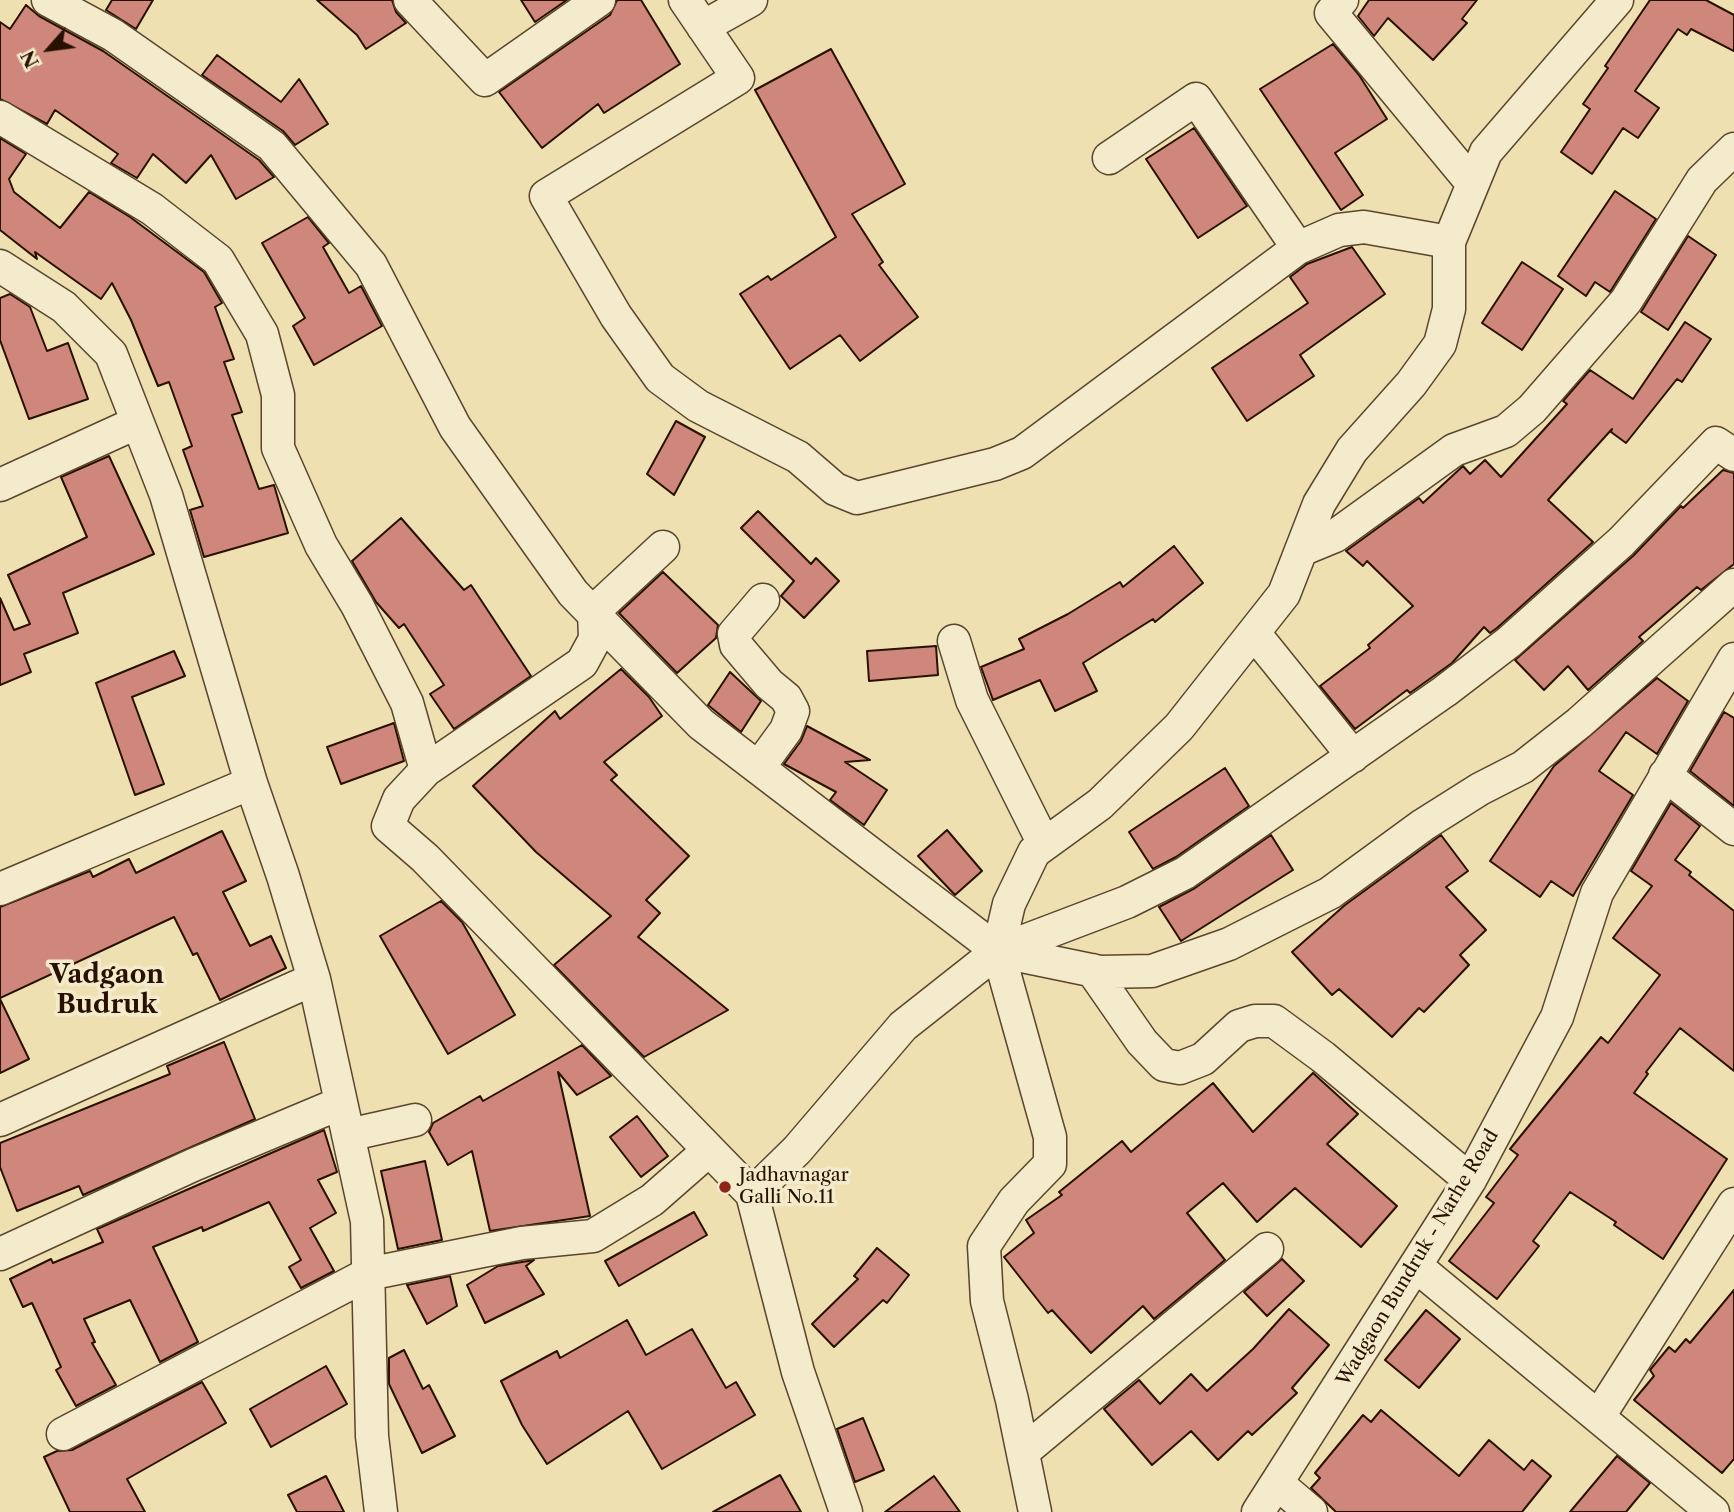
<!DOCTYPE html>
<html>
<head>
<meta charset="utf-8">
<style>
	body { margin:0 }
	#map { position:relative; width:1734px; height:1512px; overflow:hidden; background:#eee0b1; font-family:"Libre Caslon Text",serif }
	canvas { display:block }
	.north { position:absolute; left:14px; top:14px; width:70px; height:70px; -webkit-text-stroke:5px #f4ebcc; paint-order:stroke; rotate:242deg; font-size:19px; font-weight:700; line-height:28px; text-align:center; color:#291101 }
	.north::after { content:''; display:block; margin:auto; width:24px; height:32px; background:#291101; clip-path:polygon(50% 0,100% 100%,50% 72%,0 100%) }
</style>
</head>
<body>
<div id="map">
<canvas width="1734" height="1512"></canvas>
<div class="north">N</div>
</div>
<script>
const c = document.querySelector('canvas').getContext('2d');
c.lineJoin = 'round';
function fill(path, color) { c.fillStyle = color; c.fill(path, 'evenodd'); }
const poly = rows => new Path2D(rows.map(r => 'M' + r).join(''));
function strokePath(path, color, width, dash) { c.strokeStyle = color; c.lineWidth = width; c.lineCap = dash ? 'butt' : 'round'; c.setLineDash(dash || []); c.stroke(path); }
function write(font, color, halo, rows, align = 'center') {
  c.font = font + ' "Libre Caslon Text",serif'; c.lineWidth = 7; c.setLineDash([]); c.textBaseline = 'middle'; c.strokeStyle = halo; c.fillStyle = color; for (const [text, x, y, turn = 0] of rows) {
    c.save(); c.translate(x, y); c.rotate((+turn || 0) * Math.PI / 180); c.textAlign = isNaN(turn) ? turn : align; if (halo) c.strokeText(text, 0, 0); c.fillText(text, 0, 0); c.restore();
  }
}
const building = poly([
	[112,0,153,0,136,29,106,10,112,0],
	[317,0,392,0,396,12,406,23,366,49,357,35,317,0],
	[521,0,567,0,535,22,521,0],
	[617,0,641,0,680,64,604,113,598,104,542,148,499,92,610,15,617,0],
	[1369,0,1477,0,1462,19,1467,23,1433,60,1388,18,1374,36,1358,16,1369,0],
	[1650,0,1706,0,1734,15,1734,51,1691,29,1687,35,1678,29,1635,91,1659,108,1638,138,1623,128,1592,174,1561,152,1590,109,1583,104,1608,68,1605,66,1650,0],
	[26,5,39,16,103,51,259,160,274,177,236,199,211,155,186,183,153,154,137,178,111,163,118,154,55,110,47,124,0,99,0,22,10,29,26,5],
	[1333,44,1359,75,1387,119,1335,153,1363,195,1341,210,1260,89,1333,44],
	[831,49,905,184,852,214,883,262,879,265,918,317,860,361,840,335,790,369,740,294,768,276,771,280,836,237,755,90,831,49],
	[217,55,281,102,299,79,328,124,295,145,283,131,202,75,217,55],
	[1194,128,1247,206,1198,238,1146,159,1194,128],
	[0,138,26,154,9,179,14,192,60,228,89,192,130,217,204,272,222,303,215,307,234,359,224,362,242,412,232,415,259,489,274,485,288,533,204,557,190,510,203,506,183,450,192,446,169,382,158,386,131,320,112,283,101,299,35,252,37,259,0,230,0,138],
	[1615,191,1656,219,1610,292,1595,282,1586,296,1558,276,1615,191],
	[308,217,329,243,323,247,349,293,361,286,382,326,314,365,293,326,305,318,262,243,308,217],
	[1688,236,1716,255,1668,330,1641,312,1688,236],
	[1352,247,1385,294,1300,355,1314,376,1247,421,1212,368,1308,303,1290,277,1307,264,1352,247],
	[1522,262,1563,289,1522,350,1482,323,1522,262],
	[10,294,30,307,47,351,68,343,88,399,29,419,0,340,0,298,10,294],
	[1685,322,1711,339,1682,382,1677,379,1626,443,1611,432,1612,429,1548,500,1593,542,1497,628,1490,633,1484,627,1452,663,1410,693,1407,690,1355,729,1320,686,1370,648,1368,645,1413,606,1367,561,1363,566,1346,551,1419,498,1423,503,1463,466,1470,474,1485,460,1501,477,1567,404,1563,401,1590,370,1633,399,1685,322],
	[676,421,705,437,674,495,647,474,676,421],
	[109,456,154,554,63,593,78,633,24,654,31,672,0,685,0,598,14,630,30,624,8,575,87,537,61,477,109,456],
	[1723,470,1734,473,1734,564,1701,590,1697,587,1639,637,1643,641,1588,690,1568,666,1544,690,1515,660,1633,556,1681,506,1683,508,1723,470],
	[758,511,811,564,816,558,839,581,804,618,781,596,794,581,741,528,758,511],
	[401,518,464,590,471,585,531,676,454,729,430,694,444,685,404,624,399,628,376,602,352,561,401,518],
	[1174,546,1203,583,1155,622,1153,619,1083,663,1097,691,1055,711,1040,680,993,700,981,667,1024,649,1019,639,1068,614,1120,582,1123,587,1174,546],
	[663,572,718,625,716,638,677,673,619,613,663,572],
	[936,646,938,675,869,681,867,651,936,646],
	[174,651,185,676,132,697,164,784,135,795,96,683,174,651],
	[621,669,649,697,662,716,604,762,617,775,611,780,689,856,646,900,660,913,638,937,728,1010,644,1057,554,965,611,916,536,852,473,786,555,711,560,719,621,669],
	[730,672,761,701,741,732,708,705,730,672],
	[1657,678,1688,701,1657,754,1626,732,1599,771,1633,795,1573,896,1551,881,1540,897,1490,861,1554,766,1657,678],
	[1724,712,1734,718,1734,806,1690,771,1724,712],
	[394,723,404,761,341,784,327,747,394,723],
	[807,726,870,760,845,762,887,790,864,825,830,800,836,792,784,764,801,741,807,726],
	[1225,768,1249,806,1176,857,1153,869,1129,832,1225,768],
	[1671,803,1700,826,1675,860,1691,872,1689,875,1734,911,1734,1071,1680,1028,1646,1072,1648,1074,1634,1093,1727,1159,1663,1259,1614,1225,1616,1222,1570,1192,1533,1241,1539,1246,1497,1299,1449,1261,1494,1203,1486,1197,1518,1155,1510,1149,1601,1037,1608,1043,1660,975,1613,938,1652,886,1631,871,1671,803],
	[947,830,982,871,955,895,918,856,947,830],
	[222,831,246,881,223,892,250,946,271,936,286,968,220,1000,197,953,193,955,174,917,0,998,0,907,90,871,93,877,129,859,136,873,222,831],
	[1271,835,1293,870,1181,941,1159,907,1195,888,1271,835],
	[1441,835,1468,871,1446,887,1486,930,1460,955,1469,965,1424,1012,1419,1008,1392,1037,1339,989,1332,995,1292,952,1345,905,1441,835],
	[441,901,462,922,515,1015,448,1054,380,936,441,901],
	[0,999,29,1059,0,1073,0,999],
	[224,1042,255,1119,83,1195,79,1186,17,1211,0,1167,0,1143,170,1074,167,1066,224,1042],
	[582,1045,611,1076,577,1095,558,1072,590,1216,490,1231,472,1151,448,1165,429,1132,433,1123,480,1096,483,1101,582,1045],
	[1313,1073,1358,1114,1327,1144,1397,1206,1361,1247,1295,1188,1257,1222,1223,1183,1187,1213,1225,1260,1154,1319,1143,1306,1091,1353,1052,1310,1048,1313,1004,1257,1034,1233,1026,1220,1062,1195,1059,1192,1122,1141,1131,1152,1213,1083,1253,1132,1313,1073],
	[637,1116,668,1156,641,1177,610,1137,637,1116],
	[324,1130,337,1172,318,1180,336,1213,310,1228,334,1271,301,1288,289,1267,301,1260,269,1202,203,1231,202,1227,153,1247,198,1342,160,1362,130,1300,84,1319,95,1342,92,1343,116,1385,76,1406,56,1370,61,1367,32,1303,23,1307,10,1279,51,1259,53,1263,103,1242,97,1229,324,1130],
	[425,1161,442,1240,398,1249,381,1171,425,1161],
	[694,1212,707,1235,619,1286,605,1261,694,1212],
	[877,1248,909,1275,887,1303,883,1300,834,1347,812,1324,858,1279,854,1276,877,1248],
	[1282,1259,1304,1281,1267,1316,1244,1292,1282,1259],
	[534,1260,526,1266,544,1294,485,1323,467,1285,498,1266,534,1260],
	[450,1276,457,1306,427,1324,407,1285,450,1276],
	[1734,1290,1734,1459,1722,1473,1634,1400,1654,1376,1650,1370,1669,1347,1675,1352,1686,1339,1690,1343,1734,1290],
	[1289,1309,1329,1345,1292,1388,1297,1393,1252,1435,1248,1431,1218,1460,1191,1431,1152,1465,1104,1409,1139,1380,1160,1404,1191,1374,1207,1391,1253,1349,1289,1309],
	[1426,1310,1460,1339,1419,1388,1385,1360,1426,1310],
	[627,1320,646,1355,692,1329,726,1388,736,1382,755,1415,662,1469,628,1411,547,1464,522,1425,501,1381,557,1351,560,1358,627,1320],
	[404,1350,423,1389,429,1385,455,1436,422,1453,389,1384,389,1358,404,1350],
	[326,1366,347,1404,271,1447,250,1409,326,1366],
	[202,1382,226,1423,127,1479,145,1512,70,1512,44,1457,57,1451,72,1450,202,1382],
	[1381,1410,1459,1476,1489,1440,1524,1470,1532,1460,1551,1476,1522,1512,1336,1512,1311,1488,1320,1478,1315,1473,1363,1415,1371,1422,1381,1410],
	[863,1418,884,1470,855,1482,837,1429,863,1418],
	[1617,1456,1650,1483,1626,1512,1570,1512,1617,1456],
	[780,1475,801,1512,713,1512,780,1475],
	[326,1476,344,1512,297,1512,288,1495,326,1476],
	[934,1476,960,1512,885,1512,934,1476]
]);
fill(building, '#cf867b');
strokePath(building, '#291101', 2);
const minor = poly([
	[48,0,113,35,272,146,371,265,455,427,573,593,701,724,998,951,1100,972,1152,971,1229,944,1330,893,1423,825,1480,789,1523,767,1579,723,1734,585],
	[410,0,485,80,599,0],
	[685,0,738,78,546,196,616,316,660,378,698,406,798,457,835,489,857,498,995,464,1022,453,1298,248,1339,230,1364,227,1449,242],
	[1342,0,1331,13,1472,183],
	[703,27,751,0],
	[0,117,152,209,218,260,262,334,278,395,278,448,321,545,357,605,407,703,426,770,399,799,388,826,425,858,752,1194,798,1372,846,1512],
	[1109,158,1196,99,1298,248],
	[0,266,64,307,111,354,166,495,251,783,283,876,314,979,367,1221,372,1436,381,1512],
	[0,485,136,423],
	[1301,550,1335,536,1454,450,1506,431,1532,409,1626,301,1702,180,1734,149],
	[1254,633,1353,756],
	[954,641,972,700,1044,844],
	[759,767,786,730,793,711,786,698,769,684,736,645,734,634,763,600],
	[426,770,582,663,595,639,594,611,663,547],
	[1665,775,1734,829],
	[0,889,251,783],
	[1092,970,1142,1042,1164,1065,1180,1068,1203,1059,1239,1026,1255,1021,1274,1021,1323,1057,1470,1180],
	[0,1120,314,979],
	[348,1135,415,1120],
	[752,1194,797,1150,903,1026,998,951,1127,902,1185,873,1445,691,1509,642,1621,542,1716,443,1734,455],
	[0,1254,193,1165,341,1103],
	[1416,1266,1713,1512],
	[1599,1416,1734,1204],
	[63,1434,368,1274,522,1243,593,1236,652,1200,709,1150],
	[1023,1452,1267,1249],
	[1278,1484,1311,1512],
	[1035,1512,1012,1400,987,1301,984,1246,1014,1201,1050,1164,1050,1137,998,951,1009,904,1034,852,1100,804,1179,727,1284,594,1319,504,1352,450,1411,384,1440,344,1449,309,1449,242,1486,152,1617,0],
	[1258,1512,1470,1180,1557,1017,1597,893,1734,659]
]);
strokePath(minor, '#5a452d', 35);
strokePath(minor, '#f4ebcc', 32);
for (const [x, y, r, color] of [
	[725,1187,7,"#8f2418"]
]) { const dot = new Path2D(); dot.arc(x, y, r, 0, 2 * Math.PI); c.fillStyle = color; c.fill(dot); strokePath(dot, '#f4ebcc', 2.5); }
write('19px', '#291101', '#f4ebcc', [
	["Jadhavnagar",739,1176],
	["Galli No.11",739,1198]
], 'left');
write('19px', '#291101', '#f4ebcc', [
	["Wadgaon Bundruk - Narhe Road",1418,1258,-59]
]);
write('bold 26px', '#291101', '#f4ebcc', [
	["Vadgaon",107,975],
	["Budruk",107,1005]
]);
</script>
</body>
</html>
